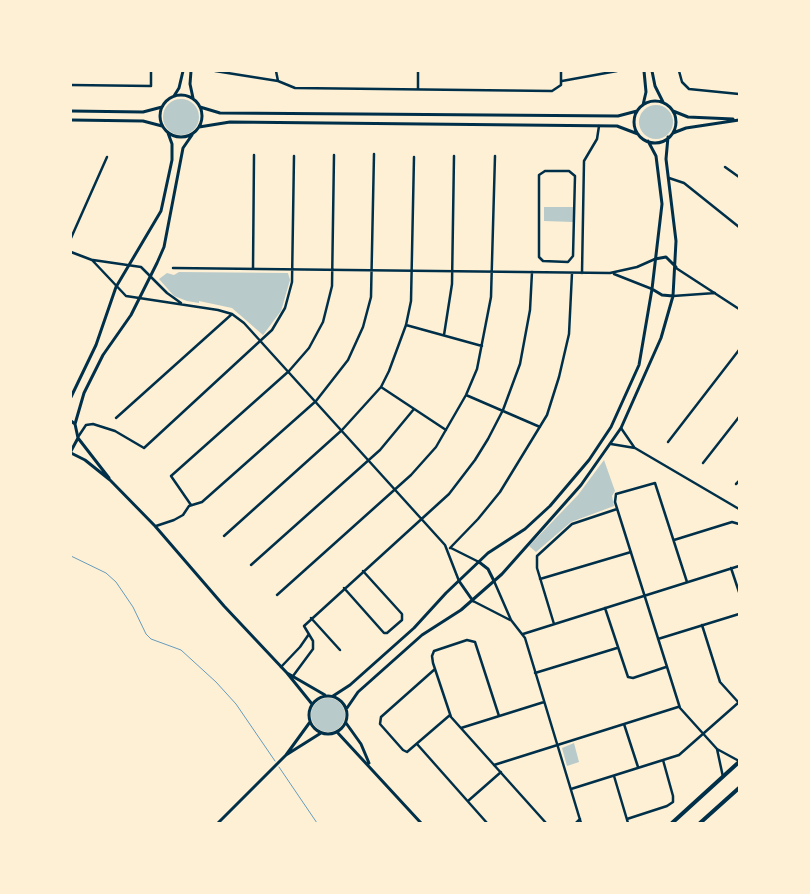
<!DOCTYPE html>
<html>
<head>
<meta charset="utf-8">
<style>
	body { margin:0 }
	#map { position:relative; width:810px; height:894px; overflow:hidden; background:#fdf0d5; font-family:Commissioner,sans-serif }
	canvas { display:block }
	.frame { position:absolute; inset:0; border:72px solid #fdf0d5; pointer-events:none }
</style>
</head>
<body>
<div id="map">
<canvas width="810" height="894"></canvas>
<div class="frame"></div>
</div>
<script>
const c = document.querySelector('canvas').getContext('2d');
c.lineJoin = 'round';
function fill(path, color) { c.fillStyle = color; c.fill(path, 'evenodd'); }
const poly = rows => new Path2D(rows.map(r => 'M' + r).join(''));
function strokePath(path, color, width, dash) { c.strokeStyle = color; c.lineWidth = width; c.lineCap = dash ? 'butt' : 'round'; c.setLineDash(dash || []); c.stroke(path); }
fill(poly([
	'163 117a18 18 0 1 1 36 0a18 18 0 1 1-36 0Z',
	'639 122a17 17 0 1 1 34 0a17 17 0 1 1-34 0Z',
	[544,207,573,207,573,222,544,221],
	[179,272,288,273,290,280,281,311,263,335,232,308,199,301,199,303,187,301,174,296,159,279,167,273,174,275],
	[604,460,615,491,612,496,614,506,571,522,536,552,529,546,578,495],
	'311 715a17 17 0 1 1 34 0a17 17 0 1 1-34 0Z',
	[574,743,579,762,567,766,562,748]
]), '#b9caca');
strokePath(poly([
	[71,556,106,573,116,582,133,607,146,634,151,639,181,650,216,682,236,704,275,761],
	[279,767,317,823]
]), '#669bbc', 1);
strokePath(poly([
	[215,71,278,81,295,88,552,91,561,85,561,71],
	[276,71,278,81],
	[679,71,682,82,689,89,739,94],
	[562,81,617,71],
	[71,85,151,86,151,71],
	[418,89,418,71],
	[725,167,739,177],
	[545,171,569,171,575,176,573,256,568,262,543,261,539,257,539,175,545,171],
	[669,178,684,183,739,227],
	[71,238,107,157],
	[71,252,92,260,126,296,218,310,232,314,244,323,445,545,459,581],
	[93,260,141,267,167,293,181,303],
	[173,268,610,273,637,267,655,259],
	[676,268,739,309],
	[253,269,254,155],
	[582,273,584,161,597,139,599,126],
	[614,274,652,289],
	[673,296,715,293],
	[406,325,482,346],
	[444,335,452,284,454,156],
	[381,387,446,430],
	[466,395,540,427],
	[116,418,232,314],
	[621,428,634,447],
	[78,437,86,425,93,424,115,431,144,448,272,330,285,308,292,282,294,156],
	[668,442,739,350],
	[611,444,635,448,739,509],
	[703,463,739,417],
	[736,484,739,481],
	[191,505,171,476,289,371,309,348,323,322,332,286,334,155],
	[156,526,174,520,183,515,189,506,202,502,316,401,348,360,363,327,371,297,374,154],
	[224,536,342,430,381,387,389,371,406,325,411,301,414,157],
	[674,540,732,522,739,524],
	[450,548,478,519,500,492,547,415,559,377,569,334,572,273],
	[451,548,479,562],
	[251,565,380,450,414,409],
	[731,568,739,592],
	[540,579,631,552],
	[494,581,511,620,525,638,581,823],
	[687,582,655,483,616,494,615,502,680,708,717,749,739,761],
	[344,588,384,633,387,633,402,620,402,614,363,571],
	[277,595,411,475,436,447,466,395,477,369,491,297,495,156],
	[473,601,510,620],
	[605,608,628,677,633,678,666,667],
	[311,618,340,650],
	[554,624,537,568,537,556,572,524,617,509],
	[702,625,720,682,739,703],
	[523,634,739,566],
	[658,639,739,614],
	[281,667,300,647,309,634],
	[435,669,381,717,380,724,403,750,407,752,450,715],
	[535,673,617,648],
	[293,676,313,649,313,641,304,626,449,494,475,460,488,439,503,410,520,364,530,310,532,272],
	[499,716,475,642,467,640,434,651,432,656,433,663,451,717,546,823],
	[624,724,638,767],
	[461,728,544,702],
	[417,744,487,823],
	[717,749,723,777],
	[494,765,678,707],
	[614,776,628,823],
	[571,789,679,755,738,703],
	[468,801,501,772],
	[627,819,667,806,673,802,673,796,663,760],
	[576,823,580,819]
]), '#003049', 2.5);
strokePath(poly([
	[191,71,190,84,193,98],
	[652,71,655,86,663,102],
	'160 116a21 21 0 1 1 42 0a21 21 0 1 1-42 0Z',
	[174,96,179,88,183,71],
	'634 122a21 21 0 1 1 42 0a21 21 0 1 1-42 0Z',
	[643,105,646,92,644,71],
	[200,107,220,113,361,114,618,116,637,111],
	[71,111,143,112,162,107],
	[673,111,688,117,733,119],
	[71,120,143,121,162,126],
	[199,127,230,122,617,126,638,134],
	[673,133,686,128,739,120],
	[655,259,666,257,676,267],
	[652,289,662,295,673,296],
	[71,397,96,345,116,287,161,211,172,160,172,144,168,133],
	[71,421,75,424,78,438,71,451],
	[75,424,84,393,103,355,131,315,157,263,164,247,183,148,192,135],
	[78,438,109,478],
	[71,453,85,460,110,480,155,526,224,606,287,673,312,704],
	[479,562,488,569,494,581],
	[459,581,473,601],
	[287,673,325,695],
	'309 715a19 19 0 1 1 38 0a19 19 0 1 1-38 0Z',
	[333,696,350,685,414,628,446,593,488,553,525,529,550,506,589,460,611,427,639,365,652,289,662,204,656,156,648,141],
	[347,708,358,692,422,635,461,610,502,574,581,485,621,428,661,338,673,296,676,241,666,159,668,137],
	[346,723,361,744,369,763],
	[337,732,421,823],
	[286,755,310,722],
	[218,823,286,755,321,733]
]), '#003049', 3);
strokePath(poly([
	[672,823,739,762],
	[700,823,739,788]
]), '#003049', 4);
</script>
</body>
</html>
